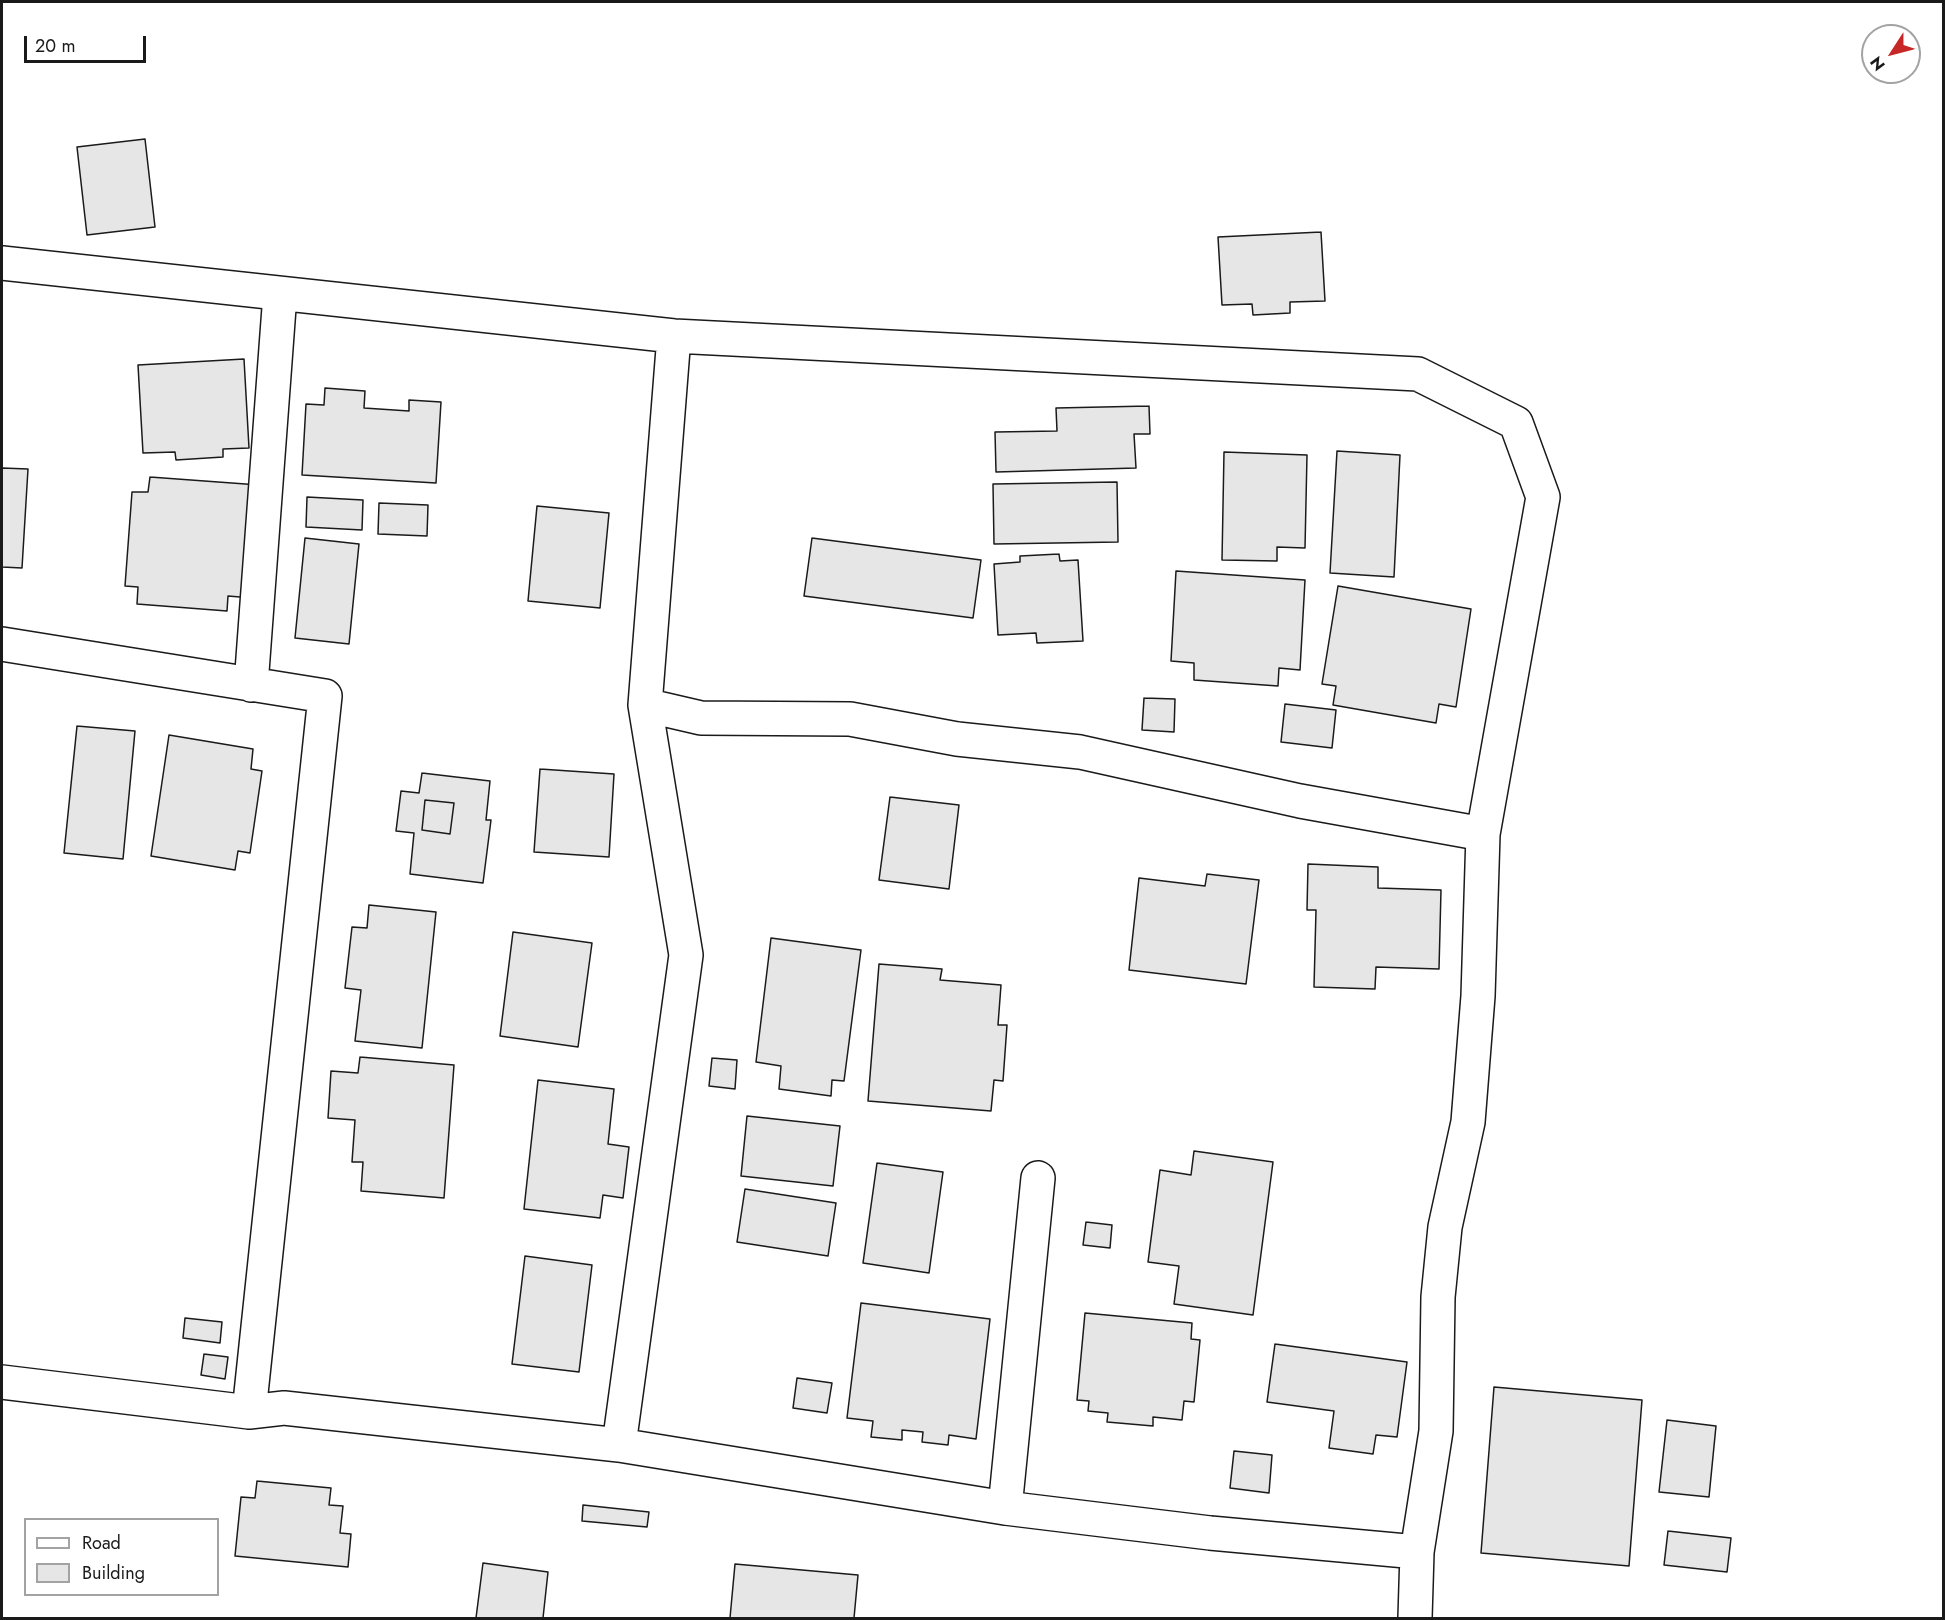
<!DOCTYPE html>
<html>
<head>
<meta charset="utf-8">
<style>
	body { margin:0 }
	#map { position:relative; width:1945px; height:1620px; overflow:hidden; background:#fff; font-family:Jost,sans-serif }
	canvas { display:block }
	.frame { position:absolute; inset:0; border:3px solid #1a1a1a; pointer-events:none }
	.legend { position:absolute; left:24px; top:1518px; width:195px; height:78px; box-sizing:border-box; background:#fff; border:2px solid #a3a3a3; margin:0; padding:8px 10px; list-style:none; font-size:18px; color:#1a1a1a }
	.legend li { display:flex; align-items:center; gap:12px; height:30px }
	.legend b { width:30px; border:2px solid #a3a3a3 }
	.north { position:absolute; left:1861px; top:24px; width:60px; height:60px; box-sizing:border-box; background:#fff; border:2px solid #a3a3a3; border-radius:50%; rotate:234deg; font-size:16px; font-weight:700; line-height:24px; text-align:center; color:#1a1a1a }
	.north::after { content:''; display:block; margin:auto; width:21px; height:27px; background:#c62828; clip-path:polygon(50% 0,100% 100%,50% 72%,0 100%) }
	.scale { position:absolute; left:24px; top:36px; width:122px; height:27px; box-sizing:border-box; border:3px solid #1a1a1a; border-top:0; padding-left:8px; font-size:18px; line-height:21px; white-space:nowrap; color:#1a1a1a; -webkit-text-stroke:4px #fff; paint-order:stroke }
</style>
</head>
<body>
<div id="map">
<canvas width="1945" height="1620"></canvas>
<div class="frame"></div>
<ul class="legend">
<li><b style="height:8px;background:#fff"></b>Road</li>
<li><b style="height:16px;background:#e6e6e6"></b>Building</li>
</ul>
<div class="north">N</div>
<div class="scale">20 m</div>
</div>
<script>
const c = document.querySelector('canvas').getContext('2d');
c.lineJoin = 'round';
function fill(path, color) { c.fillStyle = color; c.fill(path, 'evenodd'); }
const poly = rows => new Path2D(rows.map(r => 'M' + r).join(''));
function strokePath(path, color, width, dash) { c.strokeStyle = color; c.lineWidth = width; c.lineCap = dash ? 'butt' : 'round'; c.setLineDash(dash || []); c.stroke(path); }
const building = poly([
	[145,139,155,227,87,235,77,147,145,139],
	[1321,232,1325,301,1290,302,1290,313,1253,315,1252,304,1222,305,1218,237,1321,232],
	[244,359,249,448,223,449,223,457,176,460,175,452,143,453,138,365,244,359],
	[325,388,365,391,364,408,409,411,409,400,441,402,436,483,302,475,306,404,324,405,325,388],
	[1149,406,1150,434,1134,434,1136,468,996,472,995,432,1057,431,1056,408,1149,406],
	[1337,451,1400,455,1394,577,1330,573,1337,451],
	[1224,452,1307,455,1305,548,1277,547,1277,561,1222,560,1224,452],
	[2,468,28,469,22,568,2,567,2,468],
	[150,477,259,485,252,598,228,596,227,611,137,604,138,587,125,586,132,492,148,492,150,477],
	[1117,482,1118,542,994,544,993,484,1117,482],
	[307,497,363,500,362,530,306,527,307,497],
	[379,503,428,505,427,536,378,534,379,503],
	[537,506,609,513,600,608,528,601,537,506],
	[305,538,359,544,349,644,295,638,305,538],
	[812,538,981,560,973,618,804,596,812,538],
	[1059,554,1060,561,1078,560,1083,641,1037,643,1036,633,998,635,994,564,1020,562,1020,556,1059,554],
	[1176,571,1305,580,1300,670,1279,668,1278,686,1194,680,1194,663,1171,661,1176,571],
	[1338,586,1471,609,1456,707,1439,704,1436,723,1333,705,1336,686,1322,684,1338,586],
	[1144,698,1175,699,1174,732,1142,730,1144,698],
	[1285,704,1336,710,1332,748,1281,742,1285,704],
	[77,726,135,731,123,859,64,853,77,726],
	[169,735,253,749,251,769,262,771,250,853,238,851,235,870,151,856,169,735],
	[540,769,614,774,609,857,534,852,540,769],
	[422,773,490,781,486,820,491,820,483,883,410,874,414,833,396,831,401,791,419,793,422,773],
	[425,800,454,803,450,834,422,830,425,800],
	[890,797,959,805,949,889,879,880,890,797],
	[425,800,454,803,450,834,422,830,425,800],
	[1308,864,1378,867,1378,888,1441,890,1439,969,1376,967,1375,989,1314,987,1316,910,1307,910,1308,864],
	[1207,874,1259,880,1246,984,1129,970,1139,878,1205,886,1207,874],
	[369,905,436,912,422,1048,355,1041,361,990,345,988,352,927,367,928,369,905],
	[513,932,592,943,578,1047,500,1036,513,932],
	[771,938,861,950,844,1081,832,1080,831,1096,779,1089,781,1066,756,1062,771,938],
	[879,964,942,969,940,980,1001,985,998,1025,1007,1025,1003,1081,994,1080,991,1111,868,1101,879,964],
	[360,1057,454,1065,444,1198,361,1191,363,1162,352,1162,355,1120,328,1118,331,1071,358,1073,360,1057],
	[712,1058,737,1060,735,1089,709,1086,712,1058],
	[538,1080,614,1089,608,1144,629,1147,623,1198,603,1195,600,1218,524,1209,538,1080],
	[747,1116,840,1126,833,1186,741,1176,747,1116],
	[1194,1151,1273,1162,1253,1315,1174,1304,1179,1266,1148,1262,1160,1170,1191,1175,1194,1151],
	[877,1163,943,1172,929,1273,863,1263,877,1163],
	[745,1189,836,1203,828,1256,737,1242,745,1189],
	[1086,1222,1112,1225,1110,1248,1083,1245,1086,1222],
	[525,1256,592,1265,579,1372,512,1364,525,1256],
	[861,1303,990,1319,976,1439,949,1435,948,1445,922,1442,923,1432,902,1430,902,1440,871,1437,873,1421,847,1418,861,1303],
	[1085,1313,1192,1323,1191,1339,1200,1340,1194,1402,1184,1401,1182,1420,1153,1417,1153,1426,1107,1422,1108,1413,1088,1411,1089,1401,1077,1400,1085,1313],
	[185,1318,222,1322,220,1343,183,1338,185,1318],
	[1275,1344,1407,1362,1397,1437,1376,1435,1373,1454,1329,1448,1334,1411,1267,1402,1275,1344],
	[204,1354,228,1357,225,1379,201,1375,204,1354],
	[797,1378,832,1383,827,1413,793,1408,797,1378],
	[1494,1387,1642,1400,1629,1566,1481,1553,1494,1387],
	[1667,1420,1716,1426,1709,1497,1659,1492,1667,1420],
	[1234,1451,1272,1455,1269,1493,1230,1488,1234,1451],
	[257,1481,331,1488,329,1505,343,1506,340,1533,351,1534,348,1567,235,1556,241,1497,255,1498,257,1481],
	[583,1505,649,1512,647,1527,582,1521,583,1505],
	[1668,1531,1731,1538,1727,1572,1664,1565,1668,1531],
	[483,1563,548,1572,543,1618,476,1618,483,1563],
	[735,1564,858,1575,854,1618,730,1618,735,1564]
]);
fill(building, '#e6e6e6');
strokePath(building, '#1a1a1a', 1.5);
const street = poly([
	[2,263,674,336,1418,374,1516,423,1543,497,1483,834,1478,996,1468,1122,1445,1227,1438,1297,1436,1431,1417,1552,1415,1618],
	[2,644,325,696,249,1412],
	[251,685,280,294],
	[645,705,701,718,850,719,957,739,1080,752,1300,801,1483,834],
	[2,1382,249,1412,284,1408,619,1445,1005,1508,1210,1533,1417,1552],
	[619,1445,686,955,645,705,674,336],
	[1005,1508,1038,1178]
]);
strokePath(street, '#1a1a1a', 36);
strokePath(street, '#fff', 33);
</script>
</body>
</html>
